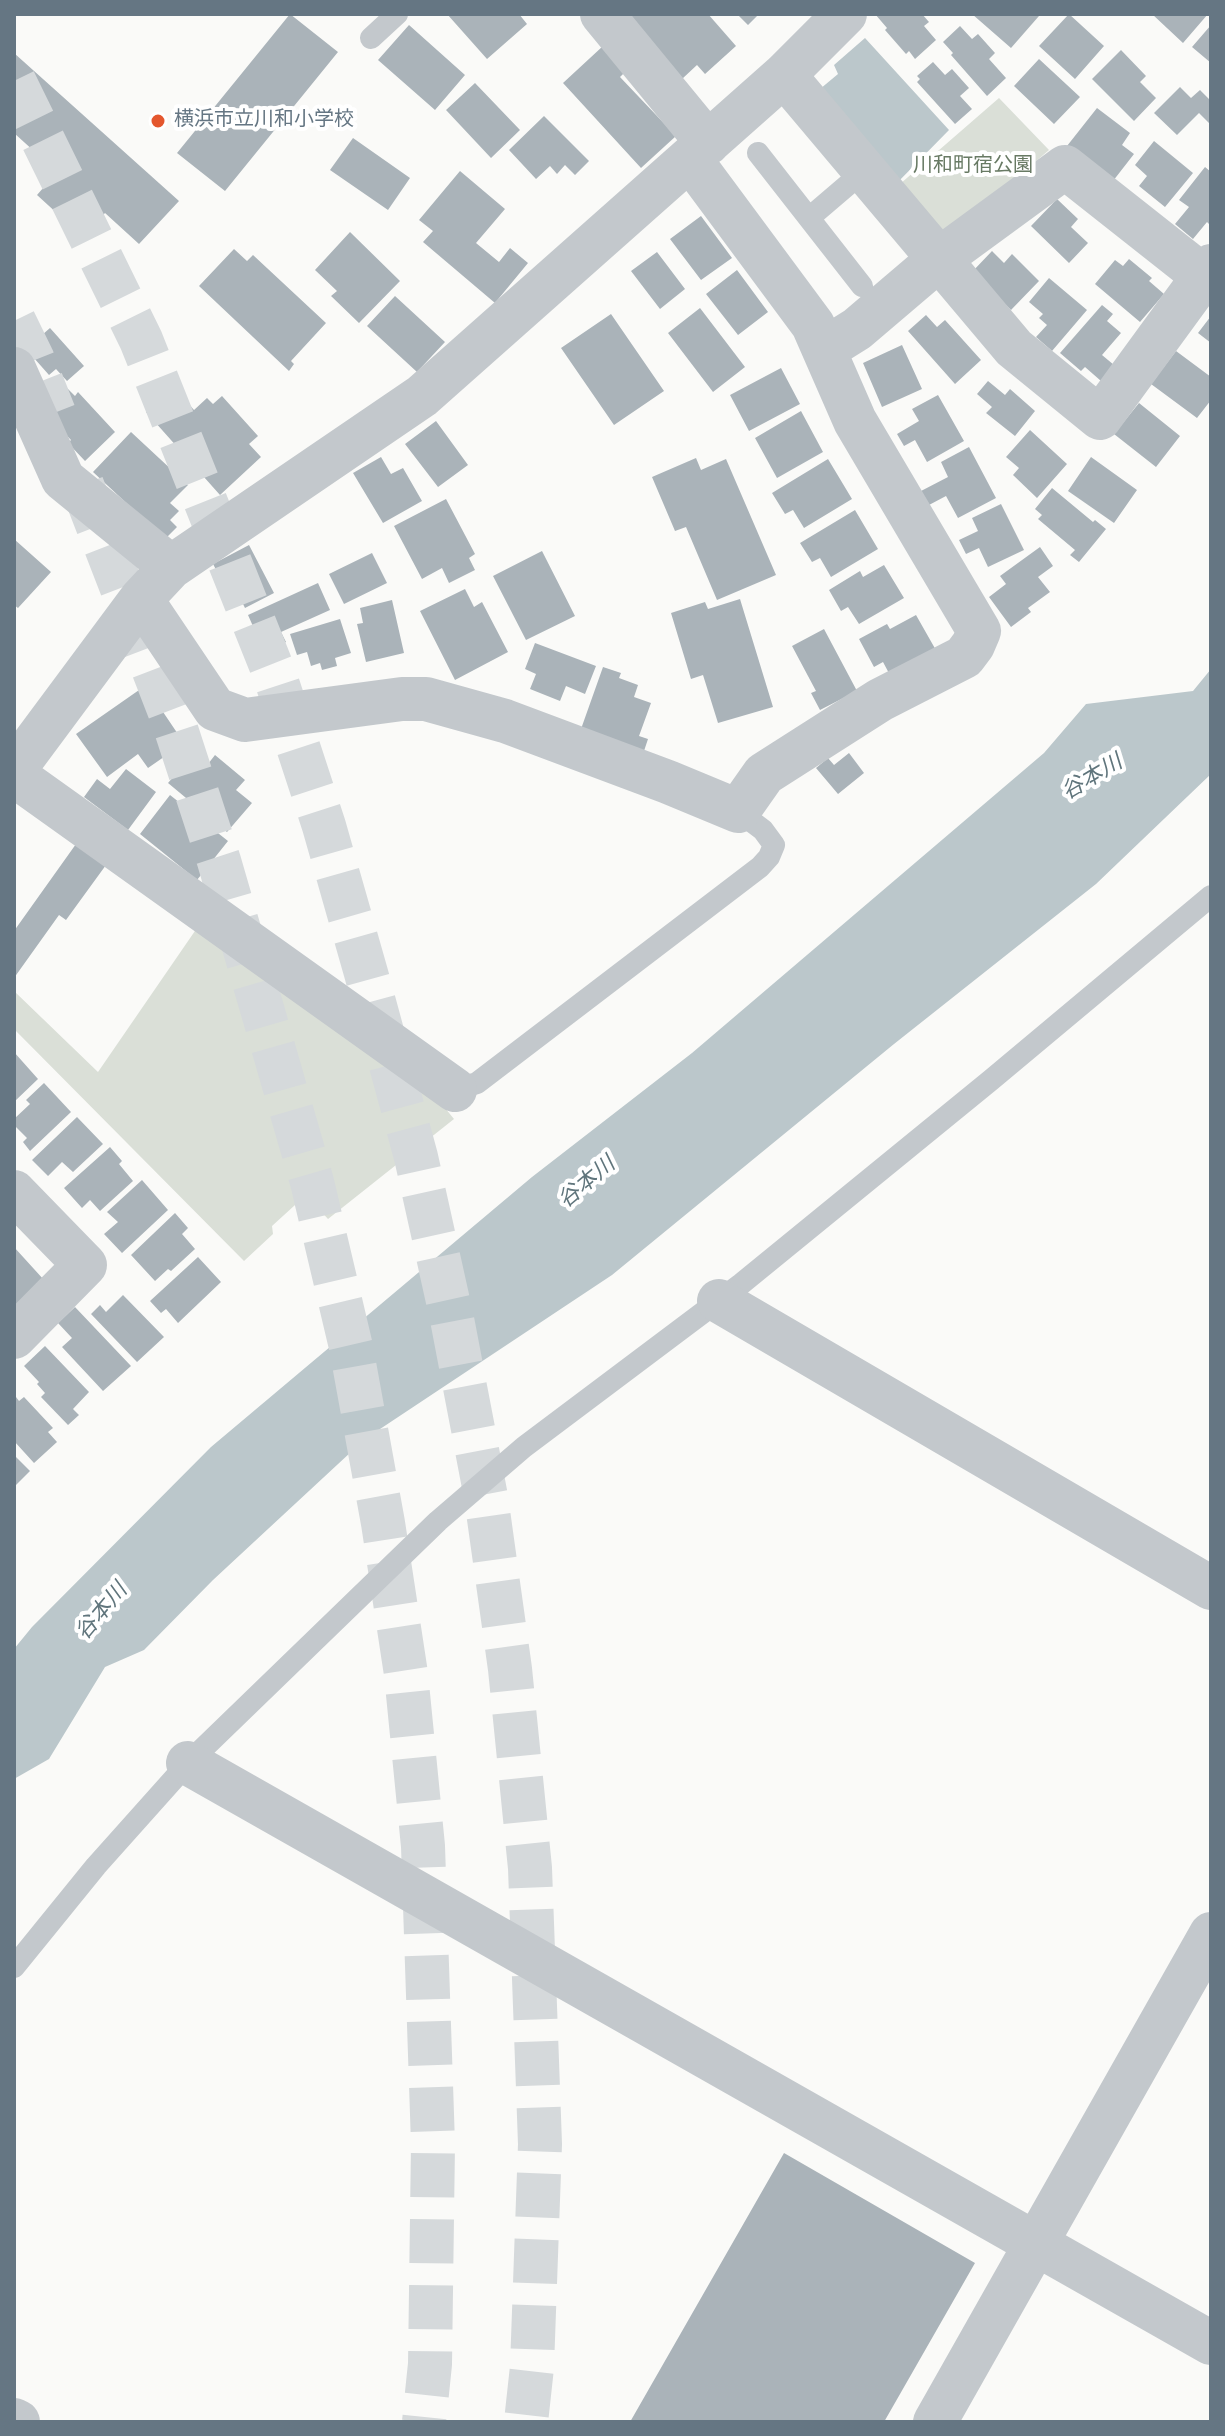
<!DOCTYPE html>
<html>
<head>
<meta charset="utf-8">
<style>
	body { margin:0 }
	#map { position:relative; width:1225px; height:2436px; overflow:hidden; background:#fafaf8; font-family:Overpass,sans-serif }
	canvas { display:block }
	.frame { position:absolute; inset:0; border:16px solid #657683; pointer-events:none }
</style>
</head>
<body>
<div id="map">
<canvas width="1225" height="2436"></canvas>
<div class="frame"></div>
</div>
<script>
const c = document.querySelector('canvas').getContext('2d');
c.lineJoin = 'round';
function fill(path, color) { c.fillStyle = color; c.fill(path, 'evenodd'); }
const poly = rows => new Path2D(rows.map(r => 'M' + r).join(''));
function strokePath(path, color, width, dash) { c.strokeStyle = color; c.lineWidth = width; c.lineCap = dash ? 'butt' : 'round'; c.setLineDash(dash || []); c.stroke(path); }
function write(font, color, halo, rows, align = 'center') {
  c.font = font + ' Overpass,"Noto Sans JP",sans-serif'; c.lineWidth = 8; c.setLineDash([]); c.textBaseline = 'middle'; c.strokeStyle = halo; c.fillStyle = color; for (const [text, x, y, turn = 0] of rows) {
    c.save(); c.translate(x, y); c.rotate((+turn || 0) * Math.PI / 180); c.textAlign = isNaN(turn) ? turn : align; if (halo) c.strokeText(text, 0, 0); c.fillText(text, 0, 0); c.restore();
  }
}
fill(poly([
	[999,98,1049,150,951,234,934,227,900,184],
	[197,928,432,1092,454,1119,328,1219,306,1195,272,1226,273,1234,244,1261,14,1029,14,991,98,1072]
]), '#dadfd7');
fill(poly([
	[865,38,949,130,895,185,820,89,838,74,834,65],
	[1211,669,1211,774,1096,884,894,1044,612,1275,365,1439,213,1580,144,1650,105,1667,49,1759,14,1779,14,1649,32,1627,211,1447,532,1177,692,1053,1044,753,1086,704,1193,691]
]), '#bbc7cb');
fill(poly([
	[290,14,338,52,225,191,177,153],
	[447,14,519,14,527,24,487,59],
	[625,14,708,14,736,46,705,74,697,65,682,79],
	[737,14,759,14,748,25],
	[875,14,922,14,929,22,924,26,936,40,915,59,909,51,906,54,885,30,887,28],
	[972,14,1036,14,1039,16,1011,48],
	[1069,14,1104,46,1075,79,1039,46],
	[1152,14,1208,14,1183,43],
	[409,25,465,75,435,110,378,60],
	[1211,25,1211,63,1192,47],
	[960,26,972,39,978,34,995,53,989,59,1006,78,987,96,951,55,953,53,943,42],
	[603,46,626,71,620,77,676,136,641,168,563,83],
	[1121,50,1146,76,1140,82,1156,98,1134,121,1092,79],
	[14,53,179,201,139,244,105,213,83,237,37,195,57,172,14,133],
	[1039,59,1080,97,1054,124,1014,86],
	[933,62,945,75,952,69,969,88,960,96,972,109,955,124,917,82,920,79,917,76],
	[475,83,520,130,491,158,446,110],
	[1180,87,1191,98,1200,90,1211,101,1211,125,1199,113,1177,135,1154,113],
	[1097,108,1130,133,1122,145,1134,154,1113,181,1067,146],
	[544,116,589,161,575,175,565,165,557,174,550,166,536,179,509,150],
	[353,138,410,178,388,210,330,170],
	[1154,141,1193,173,1165,207,1139,186,1147,176,1135,165],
	[1205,167,1211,172,1211,226,1207,222,1193,239,1175,224,1189,207,1179,200],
	[460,171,505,209,476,243,499,262,510,248,528,263,495,303,423,242,433,231,419,220],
	[1057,199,1078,219,1071,227,1088,243,1069,263,1031,226],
	[701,216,732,258,701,280,670,239],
	[350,232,400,281,359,323,331,296,337,291,315,270],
	[234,249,247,261,253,255,326,323,291,361,294,364,289,371,199,286],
	[992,251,1004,263,1012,254,1039,281,1011,310,972,272],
	[657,252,685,289,660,309,631,271],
	[1129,259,1152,278,1149,281,1164,294,1140,322,1095,284,1115,260,1123,266],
	[737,270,768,312,738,335,706,294],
	[1049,278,1087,310,1052,351,1036,337,1047,325,1039,318,1043,314,1029,302],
	[395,296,445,342,417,372,367,326],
	[1102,305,1113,314,1107,321,1121,333,1102,355,1114,365,1101,381,1085,367,1081,371,1060,353],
	[700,308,745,367,713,392,668,333],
	[611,314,664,391,614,425,561,348],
	[926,315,937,327,945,320,981,360,955,384,908,331],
	[1211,316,1211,343,1198,333],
	[50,328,84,366,67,381,56,369,49,375,26,349],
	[902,345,922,389,882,407,863,363],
	[1176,351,1211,377,1211,400,1197,418,1151,384],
	[781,368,800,404,749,431,730,395],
	[988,381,1005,395,1010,389,1035,411,1015,436,986,413,992,407,977,394],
	[64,385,75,396,78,392,115,432,85,461,68,443,71,440,55,423,45,403],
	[170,390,184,406,187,402,194,410,207,398,213,404,222,396,258,436,249,444,261,457,220,495,146,412],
	[938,395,964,441,927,462,915,440,904,446,897,434,919,421,912,409],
	[1139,403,1180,436,1156,467,1114,434],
	[801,411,823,452,777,478,755,438],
	[436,421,468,465,438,487,405,444],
	[1030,430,1067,464,1037,498,1013,475,1019,468,1006,457],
	[131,432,188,485,170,503,179,511,170,520,177,527,165,539,93,472],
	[969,447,996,498,958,518,946,496,929,505,921,491,948,477,941,462],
	[381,457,391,474,403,468,422,501,383,523,353,473],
	[1091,457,1137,490,1114,523,1068,491],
	[696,458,701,470,726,459,776,575,717,600,686,527,675,531,652,477],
	[828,459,852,499,804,528,793,510,785,514,772,493],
	[1052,488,1093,522,1095,520,1106,529,1079,562,1070,555,1075,550,1038,519,1042,515,1035,509],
	[446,499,475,554,469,558,475,570,449,583,442,568,422,579,394,526],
	[1001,504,1024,550,988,567,979,548,966,554,959,540,978,531,972,518],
	[855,510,878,549,831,577,820,558,812,562,800,543],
	[14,539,51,572,18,608,14,605],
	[249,545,274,593,245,608,236,590,229,594,213,564],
	[1040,547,1053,566,1038,577,1050,592,1028,608,1031,612,1011,627,989,597,1006,584,1000,576],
	[542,551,575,616,526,640,493,576],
	[372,553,387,583,344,604,329,574],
	[884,565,904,598,859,624,848,607,841,611,829,590,860,571,863,577],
	[318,583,330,610,281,632,286,642,273,648,268,638,260,642,248,615],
	[465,589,474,607,482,602,508,652,455,680,420,611],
	[740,599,773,707,718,723,703,675,691,679,671,613,705,602,708,609],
	[392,600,404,653,366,662,357,624,363,623,360,608],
	[916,615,937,652,891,677,883,662,874,667,859,639,887,624,890,629],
	[340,619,351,653,335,658,337,666,322,670,320,663,311,666,307,652,297,655,290,634],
	[824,629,857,691,820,710,811,693,816,691,792,646],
	[535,643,596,666,585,694,566,686,560,701,530,689,536,674,525,669],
	[603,667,621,673,619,678,638,685,634,697,651,703,639,736,648,739,644,751,581,729],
	[162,674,179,697,161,709,184,743,148,768,138,754,107,777,76,734],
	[194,753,208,764,215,755,245,780,236,790,252,803,227,832,168,783],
	[849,753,864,773,838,794,816,768,828,758,834,765],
	[126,769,156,792,128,830,84,797,97,779,110,789],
	[170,795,228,841,197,880,140,834],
	[76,844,106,865,66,920,59,915,14,978,14,931],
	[14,1052,38,1079,14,1102],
	[44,1083,71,1112,30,1151,23,1142,27,1138,14,1125,14,1119,30,1104,26,1100],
	[77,1117,103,1144,73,1172,62,1162,48,1176,32,1160],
	[110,1147,122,1161,119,1164,133,1181,100,1211,90,1200,82,1208,64,1188],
	[142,1180,168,1210,122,1253,104,1234,118,1222,107,1212],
	[175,1213,188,1228,182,1234,195,1249,171,1271,168,1269,155,1281,131,1255],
	[14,1247,44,1280,14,1307],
	[198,1257,221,1282,178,1323,166,1309,161,1313,150,1301],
	[123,1295,164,1337,137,1362,91,1314,100,1305,106,1312],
	[75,1307,131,1366,103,1391,62,1347,72,1338,58,1323],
	[45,1346,89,1392,73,1409,79,1415,68,1425,41,1397,45,1393,37,1384,39,1382,24,1366],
	[16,1397,19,1401,24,1397,53,1428,48,1432,57,1442,34,1463,14,1441,14,1399],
	[14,1455,30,1471,14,1487],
	[784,2153,975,2263,884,2422,630,2422]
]), '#aab3b9');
strokePath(poly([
	[14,81,141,340,274,673,324,826,366,973,416,1157,452,1319,486,1497,510,1669,530,1868,540,2144,532,2367,526,2422],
	[14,321,33,360,54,413],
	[82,485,173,720,219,861,263,1012,312,1182,351,1347,383,1523,406,1674,423,1846,433,2144,430,2364,424,2422]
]), '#d5d9db', 44, [44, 22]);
strokePath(poly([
	[371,38,397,14],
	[758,153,862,286],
	[809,218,864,171],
	[455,1090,477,1083,760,867,769,857,774,845,763,830,738,811],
	[14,1967,96,1866,188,1763,438,1521,524,1447,741,1284,991,1080,1211,896]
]), '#c3c8cc', 22);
strokePath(poly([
	[602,14,708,143],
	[784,75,1014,348,1100,418,1211,266],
	[825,349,857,329,938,260,1065,167,1203,276],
	[14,369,63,479,171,567],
	[141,599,215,709,245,720,402,699,426,699,505,721,668,782,738,811,764,774,880,700,964,657,973,645,979,631,855,421,813,325,690,159],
	[14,770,141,599,171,567,422,396,784,75,845,14],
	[14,775,455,1090],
	[14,1192,85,1265,14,1337],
	[719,1301,1211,1588],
	[188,1763,1211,2343],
	[14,2420,18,2422],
	[935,2422,1211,1934]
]), '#c3c8cc', 44);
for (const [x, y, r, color] of [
	[158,121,8,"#e4572e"]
]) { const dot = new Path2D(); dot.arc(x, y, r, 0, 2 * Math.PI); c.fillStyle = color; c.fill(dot); strokePath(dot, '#fff', 3); }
write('20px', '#657683', '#fff', [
	["横浜市立川和小学校",174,121]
], 'left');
write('20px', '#687a64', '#fff', [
	["川和町宿公園",973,167]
]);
write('italic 22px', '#60757c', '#fff', [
	["谷本川",1093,779,-31],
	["谷本川",588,1184,-40],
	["谷本川",103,1613,-50]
]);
</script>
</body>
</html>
